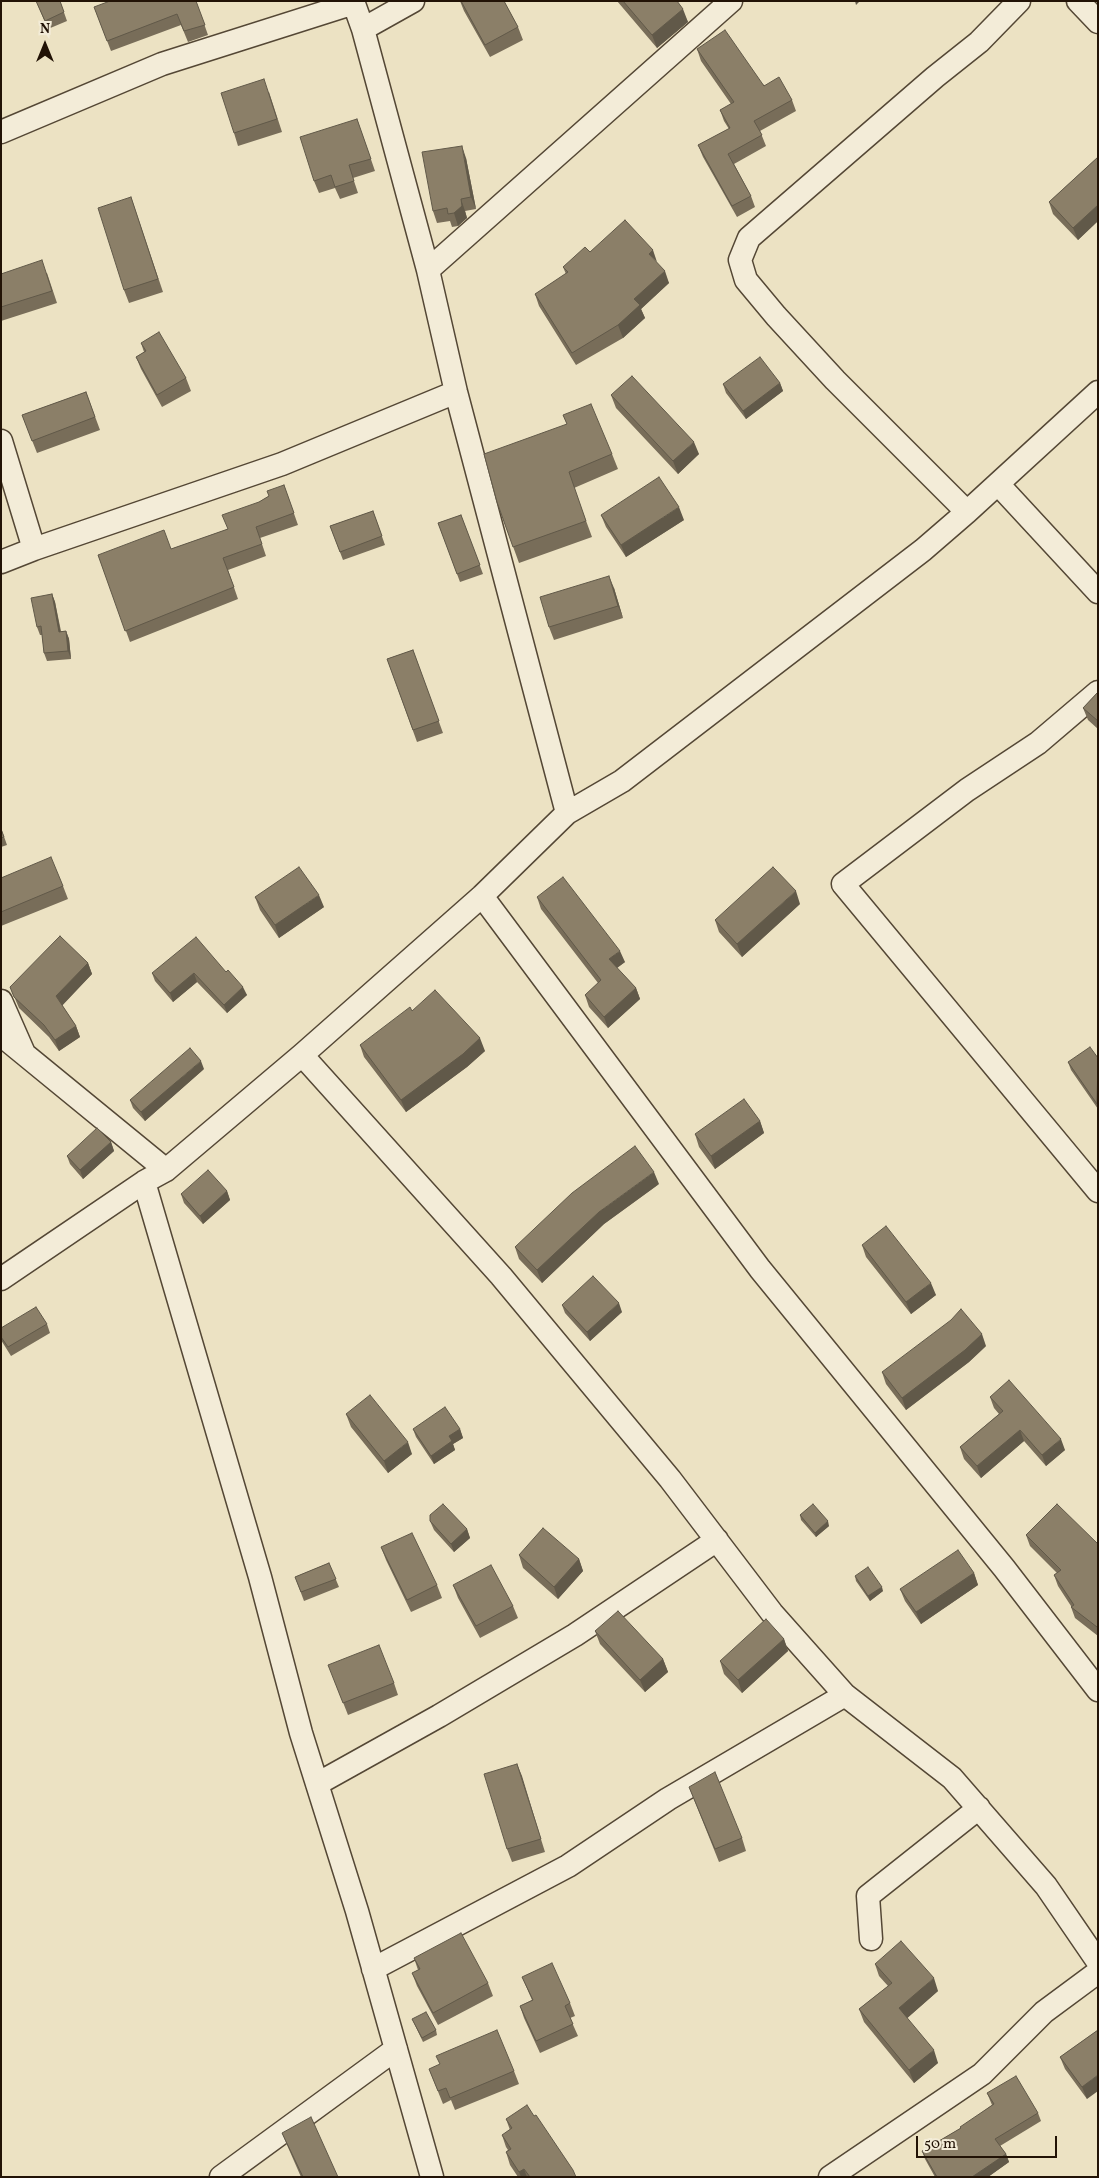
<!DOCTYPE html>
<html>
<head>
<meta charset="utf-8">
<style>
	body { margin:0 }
	#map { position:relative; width:1099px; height:2178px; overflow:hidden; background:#ece2c3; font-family:Vollkorn,serif }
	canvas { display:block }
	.frame { position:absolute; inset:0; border:2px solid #221306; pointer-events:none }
	.north { position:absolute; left:20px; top:20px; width:50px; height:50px; -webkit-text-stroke:4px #f3ecd8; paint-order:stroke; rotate:0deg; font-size:14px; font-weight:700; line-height:20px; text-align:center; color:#221306 }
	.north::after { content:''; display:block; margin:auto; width:18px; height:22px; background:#221306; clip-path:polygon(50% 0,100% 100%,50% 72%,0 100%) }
	.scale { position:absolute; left:916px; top:2136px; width:141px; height:22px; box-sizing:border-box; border:2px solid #221306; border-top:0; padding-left:6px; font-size:15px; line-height:18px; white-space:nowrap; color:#221306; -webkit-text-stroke:4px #f3ecd8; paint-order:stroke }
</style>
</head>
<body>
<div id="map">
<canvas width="1099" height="2178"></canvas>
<div class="frame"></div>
<div class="north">N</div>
<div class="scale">50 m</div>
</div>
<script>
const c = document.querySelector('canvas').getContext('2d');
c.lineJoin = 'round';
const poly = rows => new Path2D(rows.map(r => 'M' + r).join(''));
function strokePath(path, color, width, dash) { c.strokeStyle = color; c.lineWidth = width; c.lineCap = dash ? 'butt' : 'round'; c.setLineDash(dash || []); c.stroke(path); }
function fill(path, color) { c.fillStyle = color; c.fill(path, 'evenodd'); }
const minor = poly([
	[353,1,363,29,428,270,456,392,567,813],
	[1078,1,1098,22],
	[363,29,413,1],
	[1,132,162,64,354,3],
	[428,270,731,1],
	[1,441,34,549],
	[998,484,1098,592],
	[967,512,835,380,776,316,746,280,740,260,749,238,935,77,979,42,1019,1],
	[1,562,34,549,282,464,456,392],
	[1098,692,1038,743,967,790,843,884,1098,1191],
	[482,896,760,1269,1004,1568,1098,1690],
	[1,1001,23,1051],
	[1,1035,166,1170],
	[302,1055,501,1276,670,1479,772,1613,845,1695,668,1799,568,1866,373,1969],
	[144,1182,260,1577,301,1733,357,1911,432,2177],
	[1,1279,144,1182,166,1170,302,1055,482,896,567,813,622,781,923,550,967,512,1098,392],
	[845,1695,952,1778,1046,1886,1098,1962],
	[317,1784,439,1716,575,1635,717,1540],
	[871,1939,868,1896,979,1808],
	[221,2177,396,2049],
	[830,2177,982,2074,1044,2012,1098,1972]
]);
strokePath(minor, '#544735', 25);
strokePath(minor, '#f3ecd8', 22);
fill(poly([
	[36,1,60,1,67,21,48,29],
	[196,1,208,35,188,42,181,25,111,51,94,7],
	[460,1,504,1,518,27,523,40,490,57,464,11],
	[617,1,677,1,688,22,657,48],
	[697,49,792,100,796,111,760,131,766,146,734,164,751,196,755,207,737,217,703,157,698,145,729,129,724,121,720,110,731,104,701,61],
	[269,92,282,132,238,146,234,133],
	[357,119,375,171,353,178,358,193,340,199,335,188,319,193,314,181],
	[1098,157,1098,221,1078,240,1053,214,1049,202],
	[466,158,476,209,465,211,467,218,458,226,452,227,450,221,437,223,433,211],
	[131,197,163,292,129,303,124,290],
	[590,252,657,263,669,283,641,309,645,318,623,338,576,365,539,306,535,294,566,274,563,267],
	[47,273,57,303,1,321,1,274],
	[141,343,186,378,191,391,162,407,141,369,136,357,144,352],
	[780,383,783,391,746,419,726,393,723,384],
	[86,392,100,430,37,453,22,415],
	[611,395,699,454,678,474,616,408],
	[563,415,612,454,618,469,574,488,592,537,519,563,497,502,567,424],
	[284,485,298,525,260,538,266,556,228,570,238,599,130,642,98,555,171,549,228,529,259,502,269,496],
	[373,511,385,545,343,560,330,526],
	[461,515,483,574,460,582,438,523],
	[601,515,684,520,626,557,606,527],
	[614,588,623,618,554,640,549,627],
	[52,594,55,602,61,631,66,631,69,639,71,659,47,661,44,653,42,635,40,635,37,627],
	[413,650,443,733,417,742,387,659],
	[1098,692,1098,729,1088,720,1083,708],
	[1,828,7,845,1,847],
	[1,878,63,886,68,899,1,926],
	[255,897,324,907,279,938,260,910],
	[537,897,625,962,617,968,636,988,640,999,608,1028,589,1007,585,995,598,983,541,909],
	[800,904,742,957,719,932,715,920],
	[88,963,92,974,62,1005,76,1026,80,1037,59,1051,49,1037,19,1008,10,987],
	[226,972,247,995,227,1013,197,982,173,1002,155,981,152,973],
	[412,1011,485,1051,467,1067,406,1112,364,1057,360,1045],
	[1098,1058,1098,1109,1071,1070,1068,1062],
	[204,1069,145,1121,133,1108,130,1100],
	[760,1121,764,1133,715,1169,699,1147,695,1134],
	[111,1142,114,1151,83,1179,70,1164,67,1156],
	[659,1184,604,1224,542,1283,519,1259,515,1247],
	[227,1191,230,1200,203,1224,184,1203,181,1194],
	[862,1245,936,1295,911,1314,866,1257],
	[562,1305,622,1312,590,1341,565,1313],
	[47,1324,50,1333,11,1356,1,1340,1,1328],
	[986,1346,969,1362,906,1410,886,1384,882,1372],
	[990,1397,1065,1450,1046,1466,1024,1441,981,1478,964,1459,960,1447,999,1414,994,1408],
	[346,1414,412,1454,388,1473,351,1427],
	[413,1429,460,1429,463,1438,453,1444,455,1450,434,1464,416,1437],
	[800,1515,829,1526,816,1537,801,1520],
	[430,1521,467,1529,470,1538,454,1552,434,1530],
	[1026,1535,1098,1544,1098,1636,1075,1618,1071,1607,1071,1606,1058,1586,1054,1575,1057,1573,1030,1546],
	[381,1547,437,1585,442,1598,411,1612,386,1560],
	[519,1555,579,1559,583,1571,558,1599,523,1568],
	[329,1563,339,1587,304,1601,295,1577],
	[974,1573,978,1585,921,1624,905,1601,900,1589],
	[855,1576,883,1591,870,1601,856,1581],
	[453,1585,513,1606,518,1618,480,1638,458,1598],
	[595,1631,663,1659,668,1672,645,1692,600,1644],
	[784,1639,788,1651,742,1693,724,1674,720,1661],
	[333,1677,394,1683,398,1695,348,1715],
	[517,1764,545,1852,512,1862,507,1849],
	[689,1787,742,1838,746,1851,719,1862],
	[414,1958,488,1983,493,1996,438,2025,417,1986,412,1973,418,1970],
	[875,1964,938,1991,907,2018,938,2063,914,2083,864,2022,859,2009,888,1986,879,1976],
	[522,1977,570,2003,575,2016,570,2018,578,2036,540,2053,524,2018,520,2006,532,2000],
	[412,2019,436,2030,437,2035,423,2042],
	[1098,2030,1087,2099,1065,2069,1060,2057],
	[429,2069,514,2071,519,2084,455,2110,451,2100,443,2104],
	[987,2093,1038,2113,1041,2121,1000,2146,1006,2154,1009,2162,988,2177,935,2177,925,2159,922,2151,961,2128,992,2105],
	[506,2119,576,2177,518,2177,510,2165,506,2152,508,2150,506,2147,502,2135,510,2130],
	[282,2133,338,2177,301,2177,287,2145]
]), '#786d59');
fill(poly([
	[855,1,860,1,856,5],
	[683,9,688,22,657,48,652,35],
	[462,146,466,158,476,209,471,197],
	[461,199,465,211,467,218,458,226,454,213],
	[1098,205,1098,221,1078,240,1073,228],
	[653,250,657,262,649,254],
	[665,271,669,283,641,309,645,318,623,338,618,325,634,299],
	[780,383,783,391,746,419,743,411],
	[694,442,699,454,678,474,673,461],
	[679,507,684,520,626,557,621,545],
	[609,576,614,588,623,618,618,606],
	[52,594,55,602,62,640,59,632],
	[66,631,69,639,71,659,68,651],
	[796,891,800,904,742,957,737,944],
	[319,895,324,907,279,938,275,925],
	[620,951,625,962,614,970,609,959],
	[88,963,92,974,60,1008,56,996],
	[194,973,197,982,173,1002,170,993],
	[243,987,247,995,227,1013,224,1005],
	[636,988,640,999,608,1028,604,1017],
	[76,1026,80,1037,59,1051,55,1040],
	[480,1038,485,1051,467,1067,406,1112,401,1100],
	[201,1061,204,1069,145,1121,141,1112],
	[760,1121,764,1133,715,1169,711,1156],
	[111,1142,114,1151,83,1179,80,1170],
	[654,1172,659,1184,604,1224,542,1283,537,1270,599,1212],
	[227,1191,230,1200,203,1224,200,1216],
	[931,1283,936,1295,911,1314,906,1302],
	[619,1303,622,1312,590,1341,587,1332],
	[982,1334,986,1346,969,1362,906,1410,902,1398],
	[460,1429,463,1438,453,1444,455,1450,434,1464,431,1456,449,1436],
	[1020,1430,1024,1441,981,1478,977,1466],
	[1061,1439,1065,1450,1046,1466,1042,1455],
	[408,1442,412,1454,388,1473,384,1461],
	[828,1521,829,1526,816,1537,815,1533],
	[467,1529,470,1538,454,1552,451,1544],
	[579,1559,583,1571,558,1599,554,1587],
	[974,1573,978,1585,921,1624,916,1612],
	[882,1587,883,1591,870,1601,868,1596],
	[784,1639,788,1651,742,1693,738,1680],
	[663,1659,668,1672,645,1692,640,1680],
	[517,1764,522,1776,545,1852,541,1839],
	[934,1978,938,1991,904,2021,899,2008],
	[934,2050,938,2063,914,2083,909,2070],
	[1098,2075,1098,2091,1087,2099,1082,2087],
	[1006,2154,1009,2162,988,2177,972,2177],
	[524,2169,527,2177,521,2177,519,2172]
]), '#615949');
const building = poly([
	[36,1,60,1,64,12,45,21,36,1],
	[110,1,196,1,205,25,184,31,177,14,107,41,94,7,110,1],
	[461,1,504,1,518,27,485,45,461,1],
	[623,1,677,1,683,9,652,35,623,1],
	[725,30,764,86,779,77,792,100,754,121,762,135,728,154,751,196,732,206,698,145,730,128,720,110,734,102,697,49,725,30],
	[264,79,277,119,234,133,221,93,264,79],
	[357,119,371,159,349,165,354,181,335,187,331,175,314,181,300,137,357,119],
	[462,146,471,197,461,199,462,206,454,213,448,214,447,208,433,211,422,152,462,146],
	[1098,157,1098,205,1073,228,1049,202,1098,157],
	[131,197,158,279,124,290,98,208,131,197],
	[625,220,653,250,649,254,665,271,634,299,640,305,618,325,572,353,535,294,568,272,563,267,585,247,590,252,625,220],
	[42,260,52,291,1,307,1,274,42,260],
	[159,332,186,378,157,395,136,357,146,351,141,343,159,332],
	[760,357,780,383,743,411,723,384,760,357],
	[632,376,694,442,673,461,611,395,632,376],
	[86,392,95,417,32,441,22,415,86,392],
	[591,404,612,454,569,472,586,521,513,547,497,502,484,454,567,424,563,415,591,404],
	[659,477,679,507,621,545,601,515,659,477],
	[284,485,294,513,256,527,262,544,223,558,234,587,125,631,98,555,164,530,171,549,228,529,222,515,259,502,269,496,267,491,284,485],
	[373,511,382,536,340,552,330,526,373,511],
	[461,515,480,565,457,574,438,523,461,515],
	[609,576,618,606,549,627,540,597,609,576],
	[52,594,59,632,66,631,68,651,44,653,41,626,37,627,31,598,52,594],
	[413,650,439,721,413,730,387,659,413,650],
	[1098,692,1098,721,1083,708,1098,692],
	[1,829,4,837,1,838,1,829],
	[51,857,63,886,1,912,1,878,51,857],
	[299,867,319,895,275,925,255,897,299,867],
	[773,867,796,891,737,944,715,920,773,867],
	[563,877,620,951,609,959,636,988,604,1017,585,995,601,980,537,897,563,877],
	[60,936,88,963,56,996,76,1026,55,1040,44,1025,14,997,10,987,60,936],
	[196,937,226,972,228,970,243,987,224,1005,194,973,170,993,152,973,196,937],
	[435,990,480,1038,463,1054,401,1100,360,1045,410,1007,412,1011,435,990],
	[1090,1047,1098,1058,1097,1104,1068,1062,1090,1047],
	[190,1048,201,1061,141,1112,130,1100,190,1048],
	[744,1099,760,1121,711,1156,695,1134,744,1099],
	[97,1128,111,1142,80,1170,67,1156,97,1128],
	[635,1146,654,1172,599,1212,537,1270,515,1247,572,1193,635,1146],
	[208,1170,227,1191,200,1216,181,1194,208,1170],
	[886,1226,931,1283,906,1302,862,1245,886,1226],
	[593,1276,619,1303,587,1332,562,1305,593,1276],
	[36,1307,47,1324,8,1347,1,1337,1,1328,36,1307],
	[961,1309,982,1334,965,1350,902,1398,882,1372,951,1320,961,1309],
	[1009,1380,1061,1439,1042,1455,1020,1430,977,1466,960,1447,1003,1411,990,1397,1009,1380],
	[370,1395,408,1442,384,1461,346,1414,370,1395],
	[445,1407,460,1429,449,1436,452,1441,431,1456,413,1429,445,1407],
	[443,1504,467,1529,451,1544,430,1521,430,1515,443,1504],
	[813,1504,828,1521,815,1533,800,1515,813,1504],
	[1057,1504,1098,1544,1098,1626,1097,1627,1071,1607,1074,1605,1054,1575,1061,1570,1026,1535,1057,1504],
	[543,1528,579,1559,554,1587,519,1555,543,1528],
	[412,1533,437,1585,407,1600,381,1547,412,1533],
	[958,1550,974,1573,916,1612,900,1589,958,1550],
	[329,1563,336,1579,301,1592,295,1577,329,1563],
	[491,1565,513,1606,476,1626,453,1585,491,1565],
	[868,1567,882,1587,868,1596,855,1576,868,1567],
	[618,1611,663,1659,640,1680,595,1631,618,1611],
	[766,1619,784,1639,738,1680,720,1661,766,1619],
	[379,1645,394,1683,343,1703,328,1665,379,1645],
	[517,1764,541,1839,507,1849,484,1774,517,1764],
	[715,1772,742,1838,715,1849,689,1787,715,1772],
	[461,1933,488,1983,433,2013,412,1973,420,1969,414,1958,461,1933],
	[901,1941,934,1978,899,2008,934,2050,909,2070,859,2009,892,1983,875,1964,901,1941],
	[552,1963,570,2003,565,2006,573,2024,536,2041,520,2006,533,2000,522,1977,552,1963],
	[426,2012,436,2030,422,2038,412,2019,426,2012],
	[497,2030,514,2071,450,2098,446,2088,438,2091,429,2069,440,2064,436,2056,497,2030],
	[1098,2030,1098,2075,1082,2087,1060,2057,1098,2030],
	[1016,2076,1038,2113,995,2139,1006,2154,972,2177,937,2177,922,2151,961,2128,960,2127,994,2104,987,2093,1016,2076],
	[527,2105,534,2116,536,2115,573,2170,576,2177,530,2177,524,2169,519,2172,506,2152,511,2149,502,2135,512,2128,506,2119,527,2105],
	[311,2117,338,2177,303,2177,282,2133,311,2117]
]);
fill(building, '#8b7f68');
strokePath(building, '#615949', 1);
</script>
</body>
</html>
